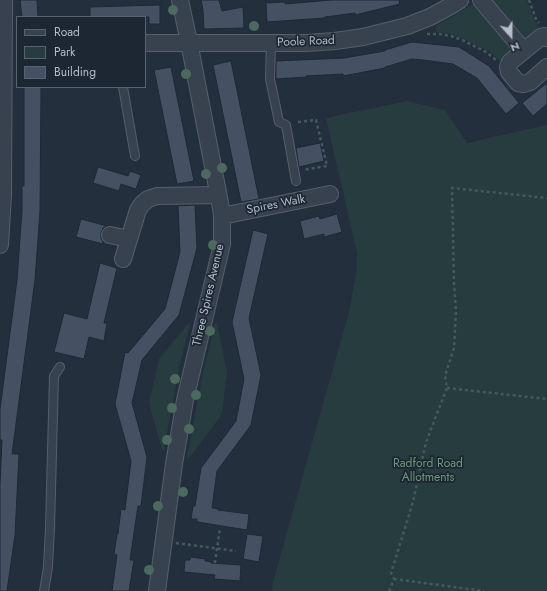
<!DOCTYPE html>
<html>
<head>
<meta charset="utf-8">
<style>
	body { margin:0 }
	#map { position:relative; width:547px; height:591px; overflow:hidden; background:#242f3e; font-family:Jost,sans-serif }
	canvas { display:block }
	.legend { position:absolute; left:16px; top:16px; width:130px; height:72px; box-sizing:border-box; background:#1d2633; border:1px solid #59626f; margin:0; padding:5px 7px; list-style:none; font-size:12px; color:#b4bcc9 }
	.legend li { display:flex; align-items:center; gap:8px; height:20px }
	.legend b { width:20px; border:1px solid #59626f }
	.north { position:absolute; left:491px; top:16px; width:40px; height:40px; -webkit-text-stroke:3px #1d2633; paint-order:stroke; rotate:159deg; font-size:11px; font-weight:700; line-height:16px; text-align:center; color:#b4bcc9 }
	.north::after { content:''; display:block; margin:auto; width:14px; height:18px; background:#b4bcc9; clip-path:polygon(50% 0,100% 100%,50% 72%,0 100%) }
</style>
</head>
<body>
<div id="map">
<canvas width="547" height="591"></canvas>
<ul class="legend">
<li><b style="height:5px;background:#38414e"></b>Road</li>
<li><b style="height:11px;background:#263c3f"></b>Park</li>
<li><b style="height:11px;background:#455162"></b>Building</li>
</ul>
<div class="north">N</div>
</div>
<script>
const c = document.querySelector('canvas').getContext('2d');
c.lineJoin = 'round';
function fill(path, color) { c.fillStyle = color; c.fill(path, 'evenodd'); }
const poly = rows => new Path2D(rows.map(r => 'M' + r).join(''));
function strokePath(path, color, width, dash) { c.strokeStyle = color; c.lineWidth = width; c.lineCap = dash ? 'butt' : 'round'; c.setLineDash(dash || []); c.stroke(path); }
function write(font, color, halo, rows, align = 'center') {
  c.font = font + ' Jost,sans-serif'; c.lineWidth = 3.5; c.setLineDash([]); c.textBaseline = 'middle'; c.strokeStyle = halo; c.fillStyle = color; for (const [text, x, y, turn = 0] of rows) {
    c.save(); c.translate(x, y); c.rotate((+turn || 0) * Math.PI / 180); c.textAlign = isNaN(turn) ? turn : align; if (halo) c.strokeText(text, 0, 0); c.fillText(text, 0, 0); c.restore();
  }
}
fill(poly([
	[491,0,527,0,534,19,540,29,539,31,524,40],
	[474,3,477,4,514,51,501,62,490,52,466,40,451,34,437,32,435,26,448,19],
	[407,101,445,110,467,143,547,125,547,591,272,591,273,582,349,312,357,269,357,253,326,118],
	[217,323,227,373,222,412,220,417,189,458,187,457,203,373,215,324],
	[188,324,190,324,180,364,164,450,162,450,149,403,159,359]
]), '#263c3f');
const building = poly([
	[20,0,37,0,38,17,22,17,20,0],
	[201,0,219,0,222,11,243,7,244,28,204,29,203,10,201,0],
	[331,0,399,0,400,4,355,15,355,13,325,17,325,18,267,22,266,3,285,2,285,4,331,0],
	[160,5,160,24,149,24,149,17,90,17,90,7,160,5],
	[412,42,459,47,489,66,519,103,506,114,477,78,453,64,423,60,412,59,385,67,385,68,343,76,343,74,306,76,306,77,276,79,276,61,344,58,385,51,385,50,412,42],
	[231,61,259,199,241,202,213,65,231,61],
	[171,67,194,181,177,184,154,70,171,67],
	[547,83,547,104,533,116,522,103,547,83],
	[24,87,41,87,40,211,35,280,12,454,19,454,15,535,7,591,0,591,0,484,2,440,0,440,0,409,17,280,22,211,22,186,24,186,24,87],
	[320,143,324,161,299,167,296,148,320,143],
	[98,167,128,176,130,171,141,175,136,189,121,184,119,191,93,183,98,167],
	[195,205,197,248,179,315,142,360,132,403,147,457,141,506,138,506,130,560,134,560,129,591,112,591,117,555,114,554,117,534,118,534,121,509,125,510,131,461,115,404,125,352,128,353,165,309,180,252,178,206,195,205],
	[337,214,342,232,324,237,324,234,304,239,300,221,319,216,320,219,337,214],
	[81,219,107,226,103,228,101,233,101,238,103,242,103,244,76,237,81,219],
	[253,230,268,234,249,318,261,375,251,425,217,471,212,508,218,509,218,510,249,514,247,530,197,522,197,519,191,519,193,506,195,506,201,468,236,421,244,379,232,322,253,230],
	[100,263,117,268,104,323,107,323,104,341,89,337,84,359,54,352,64,313,87,319,100,263],
	[247,534,263,536,259,562,243,559,247,534],
	[191,557,205,559,205,561,211,562,211,563,241,565,240,581,214,579,215,575,184,572,185,560,190,560,191,557]
]);
fill(building, '#455162');
strokePath(building, '#1f2835', 1);
const service = poly([
	[271,43,270,79,279,122,286,125,296,181],
	[123,87,135,156],
	[44,591,48,567,50,528,54,376,60,367]
]);
const minor = poly([
	[481,0,524,51],
	[547,38,544,36,541,37,510,62,508,67,509,72,518,83,524,84,530,82,547,67],
	[145,43,306,43,335,41,363,37,407,26,430,17,452,5,460,0],
	[222,216,330,194],
	[110,235,129,239],
	[0,245,3,195,4,0],
	[123,259,138,210,142,204,148,199,157,196,218,195],
	[157,591,174,464,185,400,222,244,222,216,221,208,189,42,180,0]
]);
strokePath(service, '#565f6c', 10);
strokePath(minor, '#565f6c', 18);
strokePath(poly([
	[529,0,536,19,539,23],
	[427,34,439,34,451,36,462,40,486,52,496,60],
	[298,122,316,120,327,166,303,170],
	[447,388,547,399],
	[176,543,236,551],
	[214,569,220,528],
	[394,579,484,591],
	[389,591,394,579,391,573,413,502,426,442,447,388,445,376,454,348,456,312,454,283,452,188,547,198]
]), '#44595c', 2.5, [3, 3]);
strokePath(service, '#38414e', 8);
strokePath(minor, '#38414e', 16);
c.fillStyle = '#4b6a5d';
for (const [x, y] of [
	[173,10],
	[254,26],
	[186,74],
	[222,168],
	[206,174],
	[213,245],
	[210,331],
	[175,379],
	[196,395],
	[172,408],
	[189,429],
	[167,440],
	[183,492],
	[158,506],
	[149,570]
]) { c.beginPath(); c.arc(x, y, 5, 0, 2 * Math.PI); c.fill(); }
write('12px', '#b4bcc9', '#1d2633', [
	["Poole Road",306,42,-2],
	["Spires Walk",276,205,-11],
	["Three Spires Avenue",209,295,-77]
]);
write('12px', '#6b9a76', '#1d2633', [
	["Radford Road",428,464],
	["Allotments",428,478]
]);
</script>
</body>
</html>
